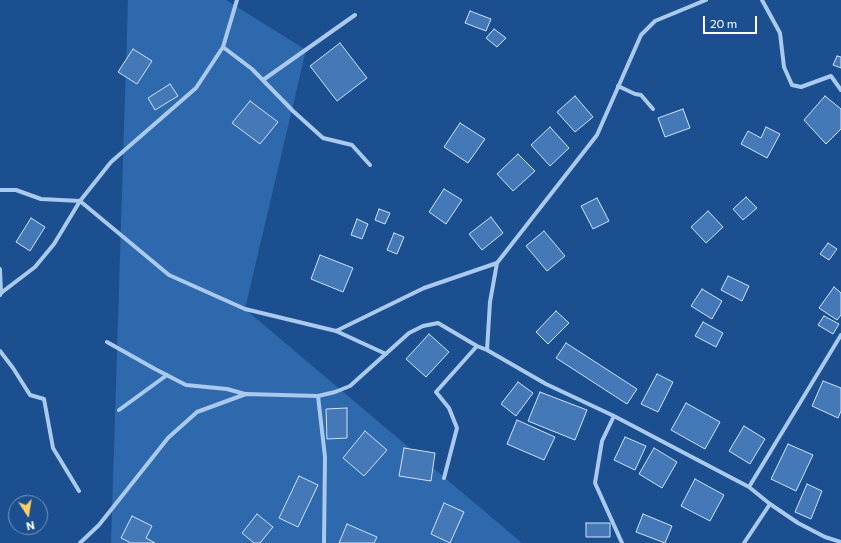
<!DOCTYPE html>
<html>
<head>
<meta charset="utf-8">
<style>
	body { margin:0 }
	#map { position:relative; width:841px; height:543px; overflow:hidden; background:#1b4f8f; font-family:Commissioner,sans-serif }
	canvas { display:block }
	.north { position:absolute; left:8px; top:495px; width:40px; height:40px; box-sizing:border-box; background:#1b4f8f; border:1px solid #7695bc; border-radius:50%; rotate:168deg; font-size:11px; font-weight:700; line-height:16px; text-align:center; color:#fff }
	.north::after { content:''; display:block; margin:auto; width:14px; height:18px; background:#ffd166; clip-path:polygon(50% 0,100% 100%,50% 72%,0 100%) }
	.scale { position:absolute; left:703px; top:16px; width:54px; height:18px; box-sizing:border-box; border:2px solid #fff; border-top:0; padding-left:5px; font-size:12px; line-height:14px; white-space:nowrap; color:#fff; -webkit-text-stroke:3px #1b4f8f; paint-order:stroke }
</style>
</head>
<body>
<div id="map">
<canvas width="841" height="543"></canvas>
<div class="north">N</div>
<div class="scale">20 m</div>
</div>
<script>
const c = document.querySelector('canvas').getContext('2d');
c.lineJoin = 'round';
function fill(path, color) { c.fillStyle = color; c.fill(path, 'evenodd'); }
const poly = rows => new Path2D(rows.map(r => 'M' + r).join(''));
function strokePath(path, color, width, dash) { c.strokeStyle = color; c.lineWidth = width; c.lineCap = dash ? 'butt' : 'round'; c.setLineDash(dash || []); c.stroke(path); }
fill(poly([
	[128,0,226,0,306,50,245,309,522,543,111,543]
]), '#2e69ad');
const building = poly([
	[470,11,491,19,486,31,465,23,470,11],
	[494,29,506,38,497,47,486,38,494,29],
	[340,43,367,78,337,101,310,66,340,43],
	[133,49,152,61,137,84,118,72,133,49],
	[837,56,841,57,841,68,833,65,837,56],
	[170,84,178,96,155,110,148,98,170,84],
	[575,96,593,117,575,132,557,112,575,96],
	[825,96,841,109,841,129,826,144,804,120,825,96],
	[250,101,278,122,260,144,232,123,250,101],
	[683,109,690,128,665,137,658,118,683,109],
	[460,123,485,139,468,163,444,147,460,123],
	[550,127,569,148,550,166,531,145,550,127],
	[766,127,780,134,767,158,741,144,748,131,761,138,766,127],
	[518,154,535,171,513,191,497,174,518,154],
	[444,189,462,200,446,224,429,212,444,189],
	[746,197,757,208,743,220,733,209,746,197],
	[597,198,609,221,593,229,581,206,597,198],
	[379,209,390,213,385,224,375,220,379,209],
	[708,211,723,227,706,243,691,227,708,211],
	[491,217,503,233,482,250,469,234,491,217],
	[31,218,45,227,30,251,16,242,31,218],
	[357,219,368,224,362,239,351,235,357,219],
	[544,231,565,256,547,271,526,246,544,231],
	[394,233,404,237,397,254,387,250,394,233],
	[828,243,837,249,829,260,820,254,828,243],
	[320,255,353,268,343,292,311,279,320,255],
	[728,276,749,286,742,301,721,290,728,276],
	[834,287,841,293,841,315,837,320,819,308,834,287],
	[702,289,722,301,712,319,691,306,702,289],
	[556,311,569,323,548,344,536,332,556,311],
	[824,316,839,324,833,334,818,325,824,316],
	[703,322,723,333,716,347,695,336,703,322],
	[429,334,449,352,426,377,406,359,429,334],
	[566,343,637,389,627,404,556,358,566,343],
	[657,374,673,382,658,412,641,404,657,374],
	[823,381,841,388,841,411,838,418,812,406,823,381],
	[518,382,533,393,516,416,501,404,518,382],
	[540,392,587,410,575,440,528,421,540,392],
	[686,403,720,422,705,449,671,430,686,403],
	[347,408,347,438,327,439,326,409,347,408],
	[517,420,555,437,544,460,507,444,517,420],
	[744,426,765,439,750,464,729,451,744,426],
	[365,431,387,450,364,476,343,458,365,431],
	[625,437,646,446,635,470,614,460,625,437],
	[788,444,813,455,796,491,771,479,788,444],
	[404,448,435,453,431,481,399,476,404,448],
	[654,448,677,462,662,488,639,474,654,448],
	[299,476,318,485,298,527,279,518,299,476],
	[695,479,724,495,710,521,681,506,695,479],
	[807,484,822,491,811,519,795,512,807,484],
	[444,503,464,512,450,543,431,534,444,503],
	[257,514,273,527,260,543,254,543,242,533,257,514],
	[643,514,672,526,665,543,636,532,643,514],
	[132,516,152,526,146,538,155,543,131,543,121,538,132,516],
	[586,523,610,523,610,537,586,537,586,523],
	[347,524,377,537,374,543,339,543,347,524]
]);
fill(building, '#4478b7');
strokePath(building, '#cfe3fa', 1);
strokePath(poly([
	[237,0,223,47,196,88,111,162,80,201,169,275,245,309,336,331,386,354],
	[762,0,780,33,784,67,792,85,801,87,831,76,841,90],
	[223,47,252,69,293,111,323,138,352,145,370,165],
	[263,80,355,15],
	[618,86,635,94,641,95,653,109],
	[0,190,16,190,41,199,80,201,54,244,35,267,1,293],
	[0,269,1,293,0,295],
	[336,331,424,288,497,263,597,135,641,35,655,21,706,0],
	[107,342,155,369,186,385,227,389,245,394],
	[487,350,490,302,497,263],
	[0,351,13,368,30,395,44,399,53,448,79,491],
	[318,396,325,457,324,543],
	[119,410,167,375],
	[614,416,602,441,595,483,622,543],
	[444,478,457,428,449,408,436,392,477,346],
	[749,487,841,335],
	[80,543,99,525,168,438,197,412,246,394,318,396,335,392,350,386,409,333,423,326,438,323,477,346,487,350,546,384,614,416,749,487,770,504,798,523,825,537,841,542],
	[744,543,770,504]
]), '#a9c9ee', 4);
</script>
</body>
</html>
